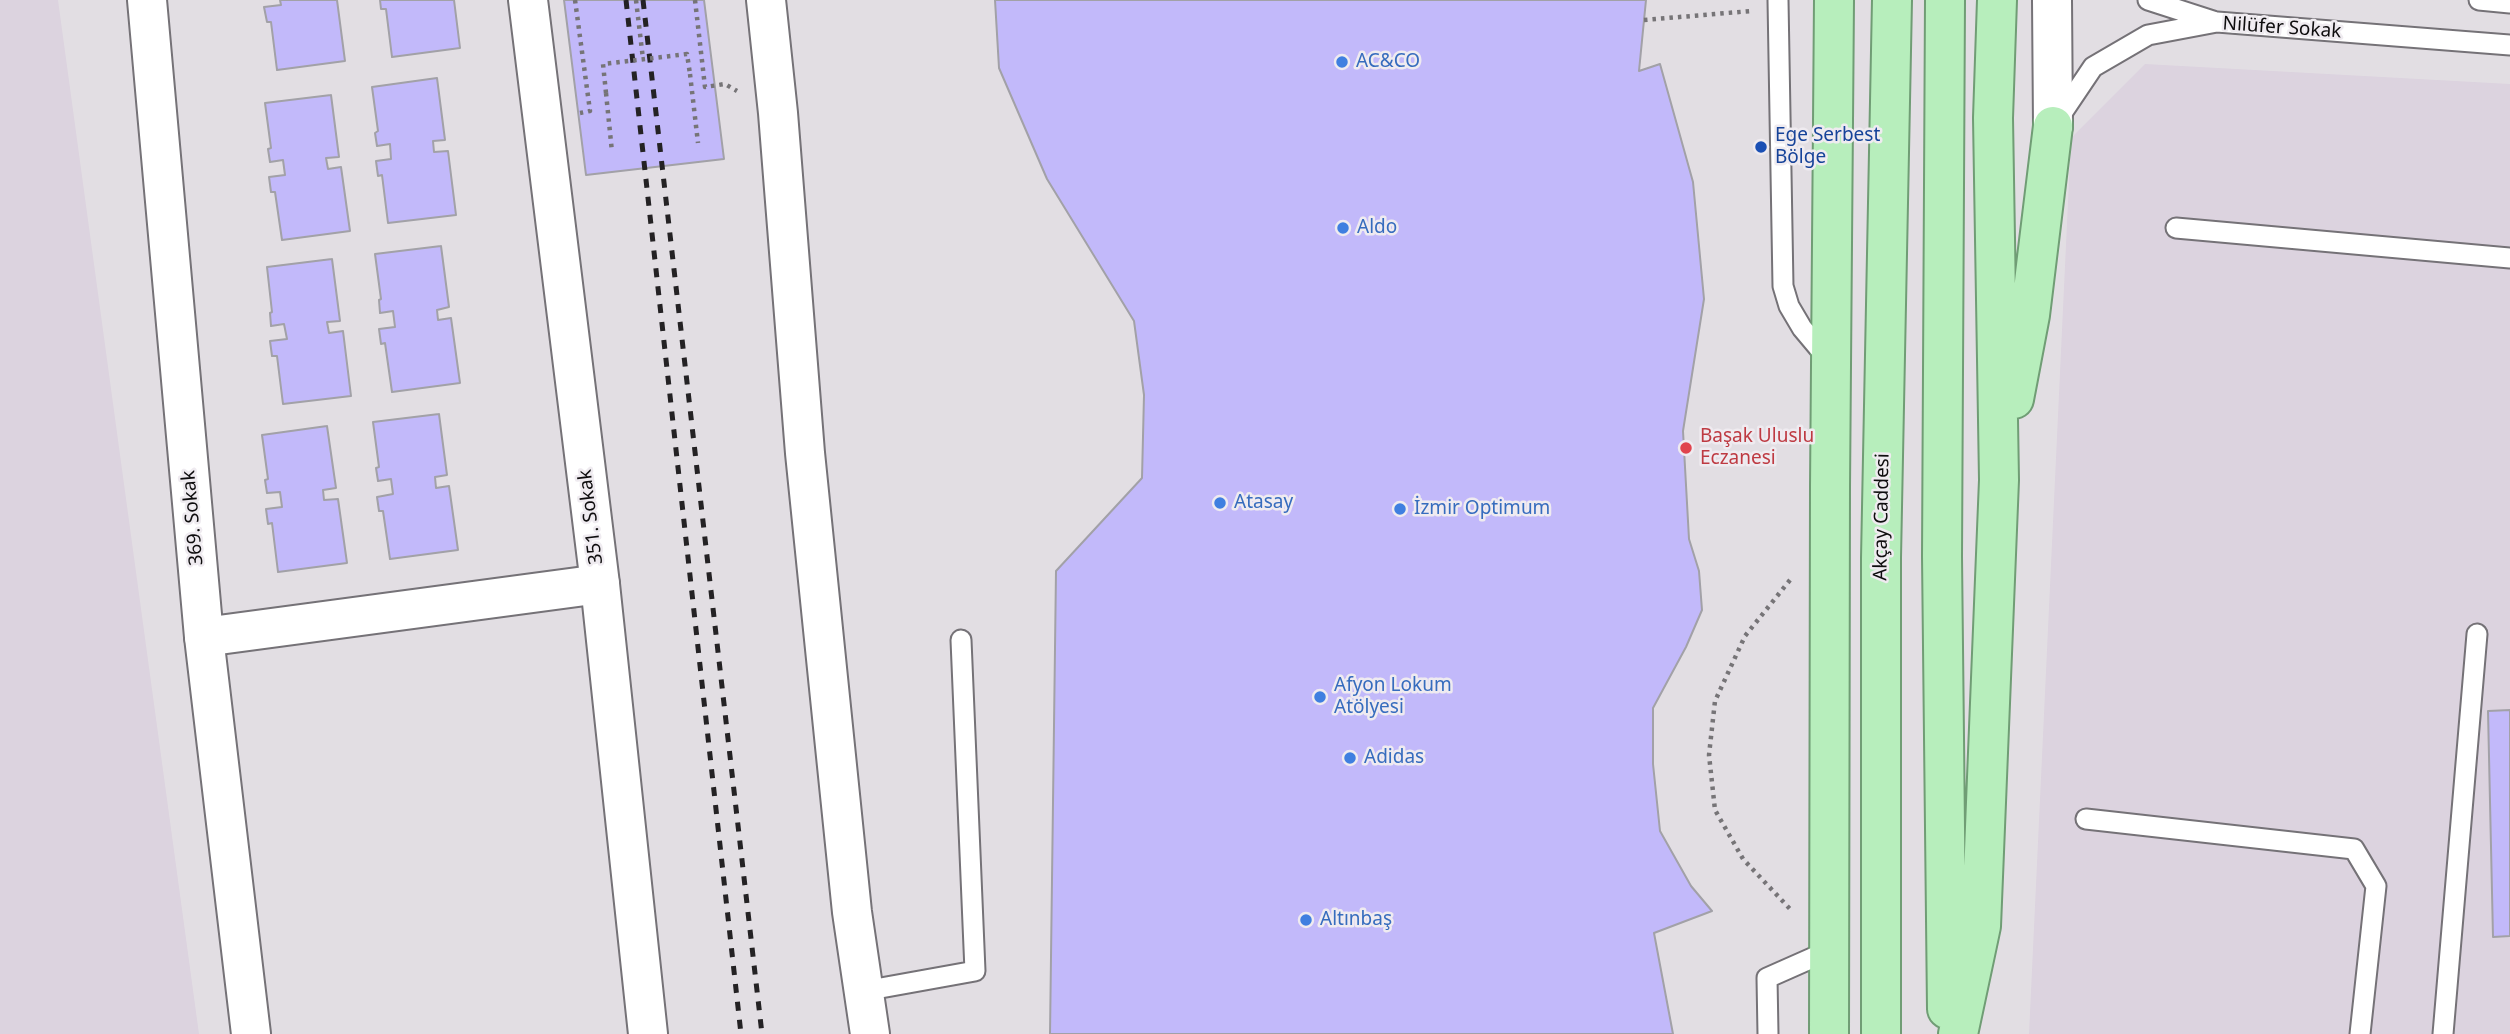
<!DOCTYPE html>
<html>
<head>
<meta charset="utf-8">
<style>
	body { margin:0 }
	canvas { display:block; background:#e2dee3 }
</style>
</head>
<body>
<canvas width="2510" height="1034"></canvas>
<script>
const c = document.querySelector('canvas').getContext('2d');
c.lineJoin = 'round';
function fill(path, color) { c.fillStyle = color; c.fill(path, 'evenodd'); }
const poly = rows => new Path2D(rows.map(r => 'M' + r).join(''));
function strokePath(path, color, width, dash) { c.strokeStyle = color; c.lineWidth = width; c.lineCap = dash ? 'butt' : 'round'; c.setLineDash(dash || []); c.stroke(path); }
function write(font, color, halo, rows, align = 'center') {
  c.font = font + ' "Noto Sans",sans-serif'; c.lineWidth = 5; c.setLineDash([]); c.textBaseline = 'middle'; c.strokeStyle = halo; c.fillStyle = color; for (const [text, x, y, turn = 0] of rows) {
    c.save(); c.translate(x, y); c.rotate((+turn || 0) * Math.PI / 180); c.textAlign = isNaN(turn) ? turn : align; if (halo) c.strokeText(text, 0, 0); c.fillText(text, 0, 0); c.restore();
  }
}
fill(poly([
	[0,0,58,0,199,1034,0,1034],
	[2145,64,2510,84,2510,1034,2029,1034,2071,138]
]), '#dcd3df');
const building = poly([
	[280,0,337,0,345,61,277,70,271,22,267,22,264,7,281,5,280,0],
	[380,0,454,0,460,48,392,57,386,9,381,9,380,0],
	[564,0,704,0,724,159,586,175,564,0],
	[995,0,1646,0,1639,71,1660,64,1693,182,1704,299,1683,431,1689,539,1699,571,1702,610,1686,647,1653,708,1653,764,1660,831,1691,886,1712,911,1654,933,1673,1034,1050,1034,1056,571,1142,478,1144,395,1134,321,1047,179,999,68,995,0],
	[437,78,445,140,433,141,434,152,448,151,456,215,388,223,382,175,378,176,376,161,391,159,390,144,377,146,375,133,378,131,372,87,437,78],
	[331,95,339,157,326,158,328,169,341,167,350,231,282,240,275,192,271,192,269,177,285,175,283,160,270,162,268,149,271,148,265,103,331,95],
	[441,246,449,307,437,310,438,320,451,318,460,383,392,392,385,343,381,344,379,329,395,327,393,311,380,313,379,300,381,299,375,254,441,246],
	[332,259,340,321,327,322,329,333,343,331,351,396,283,404,277,356,272,356,270,341,287,339,284,324,271,326,270,313,272,312,267,267,332,259],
	[439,414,447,475,435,477,436,488,449,486,458,550,390,559,383,511,379,511,377,497,393,494,391,479,378,481,376,468,379,467,373,422,439,414],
	[327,426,336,488,323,490,324,500,338,499,347,563,278,572,272,523,268,524,266,509,282,507,280,492,267,493,265,480,268,479,262,435,327,426],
	[2510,710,2510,936,2493,937,2488,711,2510,710]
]);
fill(building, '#c2b9fa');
strokePath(building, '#a2a1a7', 2);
const service = poly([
	[1778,0,1783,286,1789,306,1802,328,1828,359],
	[2148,0,2213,21],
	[2479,0,2510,3],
	[2058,119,2093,67,2148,35,2217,22,2510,45],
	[2176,228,2510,258],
	[2086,819,2354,849,2376,886,2360,1034],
	[864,991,975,971,961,640],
	[1768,1034,1767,978,1828,951],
	[2443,1034,2477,634]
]);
const minor = poly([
	[204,637,600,584]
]);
const tertiary = poly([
	[147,0,204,637,251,1034],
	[528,0,600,584,648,1034],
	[766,0,778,113,805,453,828,678,852,912,870,1034],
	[2052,0,2053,126]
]);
const trunk = poly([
	[1945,0,1942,556,1947,1009],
	[2014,399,2030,315,2053,126],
	[1829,1034,1830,487,1834,0],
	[1881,1034,1881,558,1892,0],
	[1958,1034,1981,926,1999,480,1993,118,1997,0]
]);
strokePath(service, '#757277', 23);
strokePath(minor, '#757277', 42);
strokePath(tertiary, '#757277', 42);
strokePath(trunk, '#709d75', 42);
strokePath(poly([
	[575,0,590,111,580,113],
	[636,0,643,59],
	[695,0,705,87,725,84,737,91],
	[1644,20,1751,11],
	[690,74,698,143],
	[606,93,612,152],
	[1790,580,1745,636,1715,701,1709,755,1715,810,1743,859,1791,910]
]), '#767477', 4.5, [3.5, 5]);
strokePath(service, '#fff', 19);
strokePath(minor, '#fff', 38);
strokePath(tertiary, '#fff', 38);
strokePath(trunk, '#b7eebc', 38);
strokePath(poly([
	[626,0,741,1034],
	[643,0,762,1034]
]), '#242224', 5, [9, 9]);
strokePath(poly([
	[606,93,603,64,687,54,690,74]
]), '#767477', 4.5, [3.5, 5]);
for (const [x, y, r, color] of [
	[1342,62,7,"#3f7fe0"],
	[1761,147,7,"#1a4fb4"],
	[1343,228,7,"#3f7fe0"],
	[1686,448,7,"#e0444e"],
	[1220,503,7,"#3f7fe0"],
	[1400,509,7,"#3f7fe0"],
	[1320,697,7,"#3f7fe0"],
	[1350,758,7,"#3f7fe0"],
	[1306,920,7,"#3f7fe0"]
]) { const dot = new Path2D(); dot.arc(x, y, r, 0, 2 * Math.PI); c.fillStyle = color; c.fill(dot); strokePath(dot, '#efebf0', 2.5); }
write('19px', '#0e0d0e', '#efebf0', [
	["Nilüfer Sokak",2282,28,4],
	["351. Sokak",591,517,-97],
	["Akçay Caddesi",1882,517,-89],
	["369. Sokak",193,518,-95]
]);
write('19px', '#366cbe', '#efebf0', [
	["AC&CO",1356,62],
	["Aldo",1357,228],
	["Atasay",1234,503],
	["İzmir Optimum",1414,509],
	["Afyon Lokum",1334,686],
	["Atölyesi",1334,708],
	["Adidas",1364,758],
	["Altınbaş",1320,920]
], 'left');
write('19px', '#164399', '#efebf0', [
	["Ege Serbest",1775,136],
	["Bölge",1775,158]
], 'left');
write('19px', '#be3a42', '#efebf0', [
	["Başak Uluslu",1700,437],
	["Eczanesi",1700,459]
], 'left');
</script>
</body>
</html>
